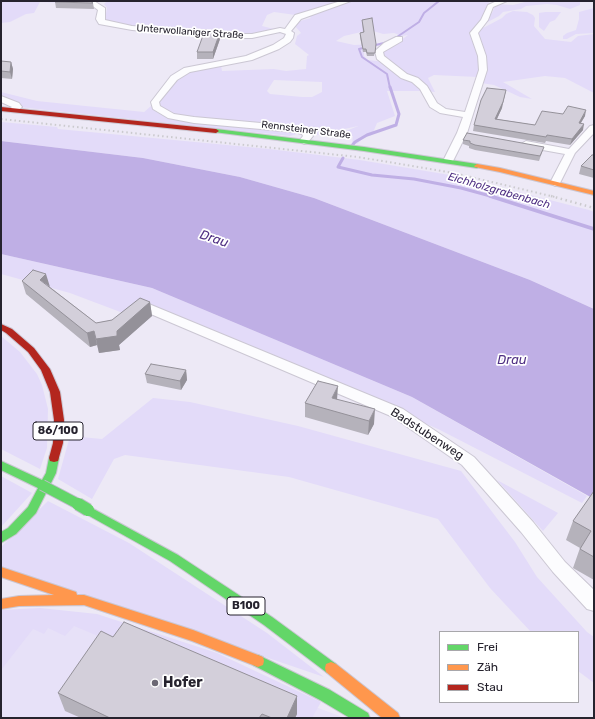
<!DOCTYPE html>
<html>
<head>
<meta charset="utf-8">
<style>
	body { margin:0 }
	#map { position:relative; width:595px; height:719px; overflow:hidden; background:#ede9f6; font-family:Rubik,sans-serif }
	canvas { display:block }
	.frame { position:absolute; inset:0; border:2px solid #26232e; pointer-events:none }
	.legend { position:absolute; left:439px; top:631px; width:140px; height:72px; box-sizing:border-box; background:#fff; border:1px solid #a8a7ab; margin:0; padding:5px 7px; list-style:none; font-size:12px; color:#26232e }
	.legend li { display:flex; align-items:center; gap:8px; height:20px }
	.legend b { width:20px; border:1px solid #a8a7ab }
</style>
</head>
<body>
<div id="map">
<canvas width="595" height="719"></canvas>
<div class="frame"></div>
<ul class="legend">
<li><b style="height:5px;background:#63d668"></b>Frei</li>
<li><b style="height:5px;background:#ff974d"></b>Zäh</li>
<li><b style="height:5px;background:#b3261e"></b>Stau</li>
</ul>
</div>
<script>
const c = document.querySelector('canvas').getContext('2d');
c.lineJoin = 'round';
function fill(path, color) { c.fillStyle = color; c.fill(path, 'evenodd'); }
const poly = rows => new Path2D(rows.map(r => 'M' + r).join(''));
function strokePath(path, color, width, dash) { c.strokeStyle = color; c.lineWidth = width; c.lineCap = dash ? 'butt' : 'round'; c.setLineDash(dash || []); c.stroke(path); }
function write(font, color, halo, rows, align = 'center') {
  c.font = font + ' Rubik,sans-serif'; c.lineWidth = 3.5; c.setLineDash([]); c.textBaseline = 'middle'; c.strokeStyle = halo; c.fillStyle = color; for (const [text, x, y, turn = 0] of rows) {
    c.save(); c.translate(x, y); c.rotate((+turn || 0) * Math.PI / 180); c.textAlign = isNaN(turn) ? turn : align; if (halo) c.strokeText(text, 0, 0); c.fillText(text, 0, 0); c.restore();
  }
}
fill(poly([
	[64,613,345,718,1,718,1,621]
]), '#e7e1f8');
fill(poly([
	[1,1,75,1,68,3,40,2,34,13,26,14,10,22,1,23],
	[107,1,346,1,303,16,274,12,267,15,262,26,274,29,243,35,135,28,114,24,105,19,107,8,104,4],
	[350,1,485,1,493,4,485,16,472,31,480,62,481,68,478,77,434,75,428,78,435,92,426,91,418,81,405,75,385,59,382,53,384,48,400,41,408,35,402,36,394,33,383,34,370,30,344,36,336,41,354,45,378,44,382,45,364,48,364,56,368,60,385,62,393,70,417,83,422,91,387,91,395,116,377,123,372,135,363,138,357,144,352,144,353,136,323,136,339,134,358,126,317,135,304,127,204,120,180,116,167,112,160,108,159,102,161,98,180,77,190,71,201,68,221,65,222,71,274,69,286,71,306,69,307,56,309,55,295,44,297,36,301,33,295,26,300,21,311,18,309,16,313,14],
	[274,80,322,82,322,92,312,97,302,97,270,94,267,91],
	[529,1,580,1,580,5,570,9,557,5,547,4,526,6,521,9,503,12,499,16,482,25,489,14,492,13,496,4,513,5],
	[594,8,594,33,576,34,567,39,563,39,563,36,567,33,576,30,579,19,579,12],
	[513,11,527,12,533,15,535,18,534,26,545,39,571,42,578,36,594,34,594,93,565,78,545,76,503,82,532,99,520,97,494,85,481,83,476,30,485,27,502,18,506,14],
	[545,12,561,12,555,20,550,22,544,31,539,27,539,13],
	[1,92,37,101,144,112,143,113,151,106,155,111,166,117,292,131,297,134,290,136,19,107,1,98],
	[1,122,57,127,58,129,269,149,360,160,456,176,589,210,594,212,594,309,530,280,314,198,240,177,143,158,1,141],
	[1,254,152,288,412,397,587,496,582,503,438,429,144,302,123,313,70,293,1,274],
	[1,336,20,352,37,374,42,385,48,409,47,448,40,469,1,449],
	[153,398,190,402,298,426,461,471,515,542,537,577,587,632,594,637,594,683,578,671,578,632,531,632,490,588,438,519,289,477,125,455,114,459,92,499,58,479,70,436,102,439],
	[1,476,32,493,1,527],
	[497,480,558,513,543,531],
	[48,501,129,543,267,633,324,677,1,567,1,547],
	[40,608,97,614,217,653,321,702,312,718,295,718,74,626,65,636,48,628,44,634,33,629,1,670,1,610]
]), '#e3dbf9');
fill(poly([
	[1,141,143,158,240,177,314,198,530,280,594,309,594,499,412,397,152,288,1,254]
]), '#bfafe5');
strokePath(poly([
	[394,39,419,22,424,13,439,1],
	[388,42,359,49,362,57,387,74,390,88]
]), '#bfafe5', 2);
strokePath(poly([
	[350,148,355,142,367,135,396,125,399,114,390,87],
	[343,158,338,167,372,175,414,179,461,188,494,197]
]), '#bfafe5', 3);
strokePath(poly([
	[490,196,594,229]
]), '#bfafe5', 3.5);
const street = poly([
	[86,1,94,1,105,8,105,20,132,26,233,34,252,34,280,28,285,29,295,15,341,1,351,1,301,19,291,31,294,33,293,38,290,42,279,49,252,60,190,72,177,80,159,102,160,106,174,114,194,117,294,126,309,130,313,136,307,143,304,144,299,141,303,136,302,134,294,132,194,123,168,118,153,109,151,102,171,76,184,68,246,56,273,45,284,38,286,34,280,32,252,38,233,38,132,30,99,24,96,19,98,10,86,1],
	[497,1,507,1,493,7,488,20,478,33,486,56,487,70,467,133,452,163,444,163,443,161,457,133,463,117,440,113,430,107,420,89,412,82,401,78,377,59,375,51,384,43,396,37,402,37,402,41,383,52,384,56,407,74,418,78,427,86,437,103,446,109,465,112,479,70,478,56,470,33,481,20,488,5,497,1],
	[1,96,19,103,22,107,16,112,10,112,8,110,12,107,1,102,1,96],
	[594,125,594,133,575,153,559,185,555,186,550,183,565,154,526,147,521,144,526,141,569,149,590,126,594,125],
	[144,302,403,409,474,457,533,522,565,562,594,590,594,611,587,609,553,572,521,532,462,465,393,417,139,309,138,306,139,303,144,302]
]);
const fast = poly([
	[216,129,364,147,477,164,480,166,477,168,364,151,214,132,213,131,216,129],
	[54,454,58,455,59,458,56,473,36,513,16,534,1,543,1,532,8,528,28,507,38,488,1,470,1,461,42,480,46,473,49,458,50,455,54,454],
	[88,506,178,555,272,617,336,664,337,668,336,672,331,674,326,672,264,625,170,561,84,513,83,510,84,507,88,506],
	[258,655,330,690,368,713,370,718,350,718,320,700,253,665,252,661,253,657,258,655]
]);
const slow = poly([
	[477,164,500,168,594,191,594,195,500,172,475,167,474,166,477,164],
	[1,567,76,592,77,595,84,595,193,630,263,657,264,661,263,665,258,667,192,641,84,605,19,606,1,609,1,599,19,596,54,595,1,577,1,567],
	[331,662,336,664,398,713,400,718,382,718,326,672,325,668,326,664,331,662]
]);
const jam = poly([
	[1,107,216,129,219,131,216,133,1,111,1,107],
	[1,324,12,329,34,348,50,369,60,392,64,420,63,443,58,461,54,462,50,461,49,458,53,443,54,420,50,392,41,370,28,352,6,333,1,330,1,324]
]);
strokePath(street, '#cbc7d3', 2);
strokePath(fast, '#cbc7d3', 2);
strokePath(slow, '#cbc7d3', 2);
strokePath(jam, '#cbc7d3', 2);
fill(street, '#fcfcfe');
fill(fast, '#63d668');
fill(slow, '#ff974d');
fill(jam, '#b3261e');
strokePath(poly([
	[1,119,358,157,454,173,555,197]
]), '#cbcace', 2, [1.5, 3]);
strokePath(poly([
	[551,196,594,208]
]), '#cbcace', 2.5, [1.5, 3.5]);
const fastBridgeFar1 = poly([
	[42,485,80,505]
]);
const fastBridge = poly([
	[78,504,88,510]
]);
strokePath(fastBridgeFar1, '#bfbac9', 12, []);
strokePath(fastBridge, '#bfbac9', 14, []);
strokePath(fastBridgeFar1, '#63d668', 10);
strokePath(fastBridge, '#63d668', 12);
fill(poly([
	[55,2,93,3,94,9,56,8],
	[362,20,376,44,374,56,367,56,366,52,363,52,360,37,360,33,363,32],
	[220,39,213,59,197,59,197,52],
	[1,61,11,62,13,69,12,79,1,78],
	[502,108,497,119,535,125,563,114,585,116,581,123,583,130,570,145,546,141,545,143,473,131,474,125],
	[463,140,544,147,539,161,475,150,469,148,469,146,463,144],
	[594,155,594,178,579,174,581,166],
	[22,281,50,287,96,323,112,320,150,302,152,316,119,345,120,350,99,353,97,345,90,347,26,294],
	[186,370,187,380,181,390,147,383,145,374],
	[337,399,374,424,368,435,305,417,305,403],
	[594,491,594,580,573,568,580,548,566,540,573,521],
	[58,693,297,714,295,718,81,718,65,711]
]), '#b5b2bb');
fill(poly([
	[220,32,220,39,213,59,213,52],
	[11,62,13,69,12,79,10,72],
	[506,90,502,108,494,125,495,119],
	[586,110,585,116,577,129,579,123],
	[584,124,583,130,570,145,572,139],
	[46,274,50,287,40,280],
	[150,302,152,316,119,345,120,350,99,353,96,339],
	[94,331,97,345,90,347,87,333],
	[186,370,187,380,181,390,180,381],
	[338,386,337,400,332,398],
	[375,409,374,424,368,435,369,421],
	[297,696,297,714,295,718,287,718]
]), '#949199');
const building = poly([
	[56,1,90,1,93,3,55,2,56,1],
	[372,18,376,44,375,53,367,53,366,49,363,49,360,33,364,32,362,20,372,18],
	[205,30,220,32,213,52,197,52,205,30],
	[1,61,11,62,10,72,1,71,1,61],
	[487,88,506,90,503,102,495,119,535,125,542,111,563,114,568,106,586,110,579,123,584,124,572,139,547,135,546,137,474,125,481,100,487,88],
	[467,133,544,147,540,156,475,145,470,143,470,141,463,140,467,133],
	[592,155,594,155,594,170,581,166,592,155],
	[33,270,46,274,40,280,96,323,112,320,140,298,150,302,117,331,117,336,96,339,94,331,87,333,22,281,33,270],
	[151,364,186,370,180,381,145,374,151,364],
	[318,381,338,386,332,398,375,409,369,421,305,403,318,381],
	[594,491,594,557,580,549,591,531,573,521,594,491],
	[124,622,297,696,287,718,272,718,262,714,259,718,110,718,58,693,101,631,113,637,124,622]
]);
fill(building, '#d3cfda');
strokePath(building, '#949199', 1);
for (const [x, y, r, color] of [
	[155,683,4,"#6c6874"]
]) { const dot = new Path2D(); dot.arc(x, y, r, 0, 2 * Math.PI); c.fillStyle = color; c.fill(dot); strokePath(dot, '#fff', 1.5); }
write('10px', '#26232e', '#fff', [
	["Unterwollaniger Straße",190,32,4],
	["Rennsteiner Straße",306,130,7]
]);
write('italic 11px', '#4f2f83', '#fff', [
	["Eichholzgrabenbach",499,191,16]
]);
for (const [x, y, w] of [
	[58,431,50],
	[246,606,38]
]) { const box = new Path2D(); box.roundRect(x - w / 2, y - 9, w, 18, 3); c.fillStyle = '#fff'; c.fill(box); strokePath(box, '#26232e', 1); }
write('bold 11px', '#26232e', null, [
	["86/100",58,431],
	["B100",246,606]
]);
write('12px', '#26232e', '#fff', [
	["Badstubenweg",427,434,33]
]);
write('italic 13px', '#4f2f83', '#fff', [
	["Drau",214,239,18],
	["Drau",512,360]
]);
write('bold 14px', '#26232e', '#fff', [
	["Hofer",163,683]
], 'left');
</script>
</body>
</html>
